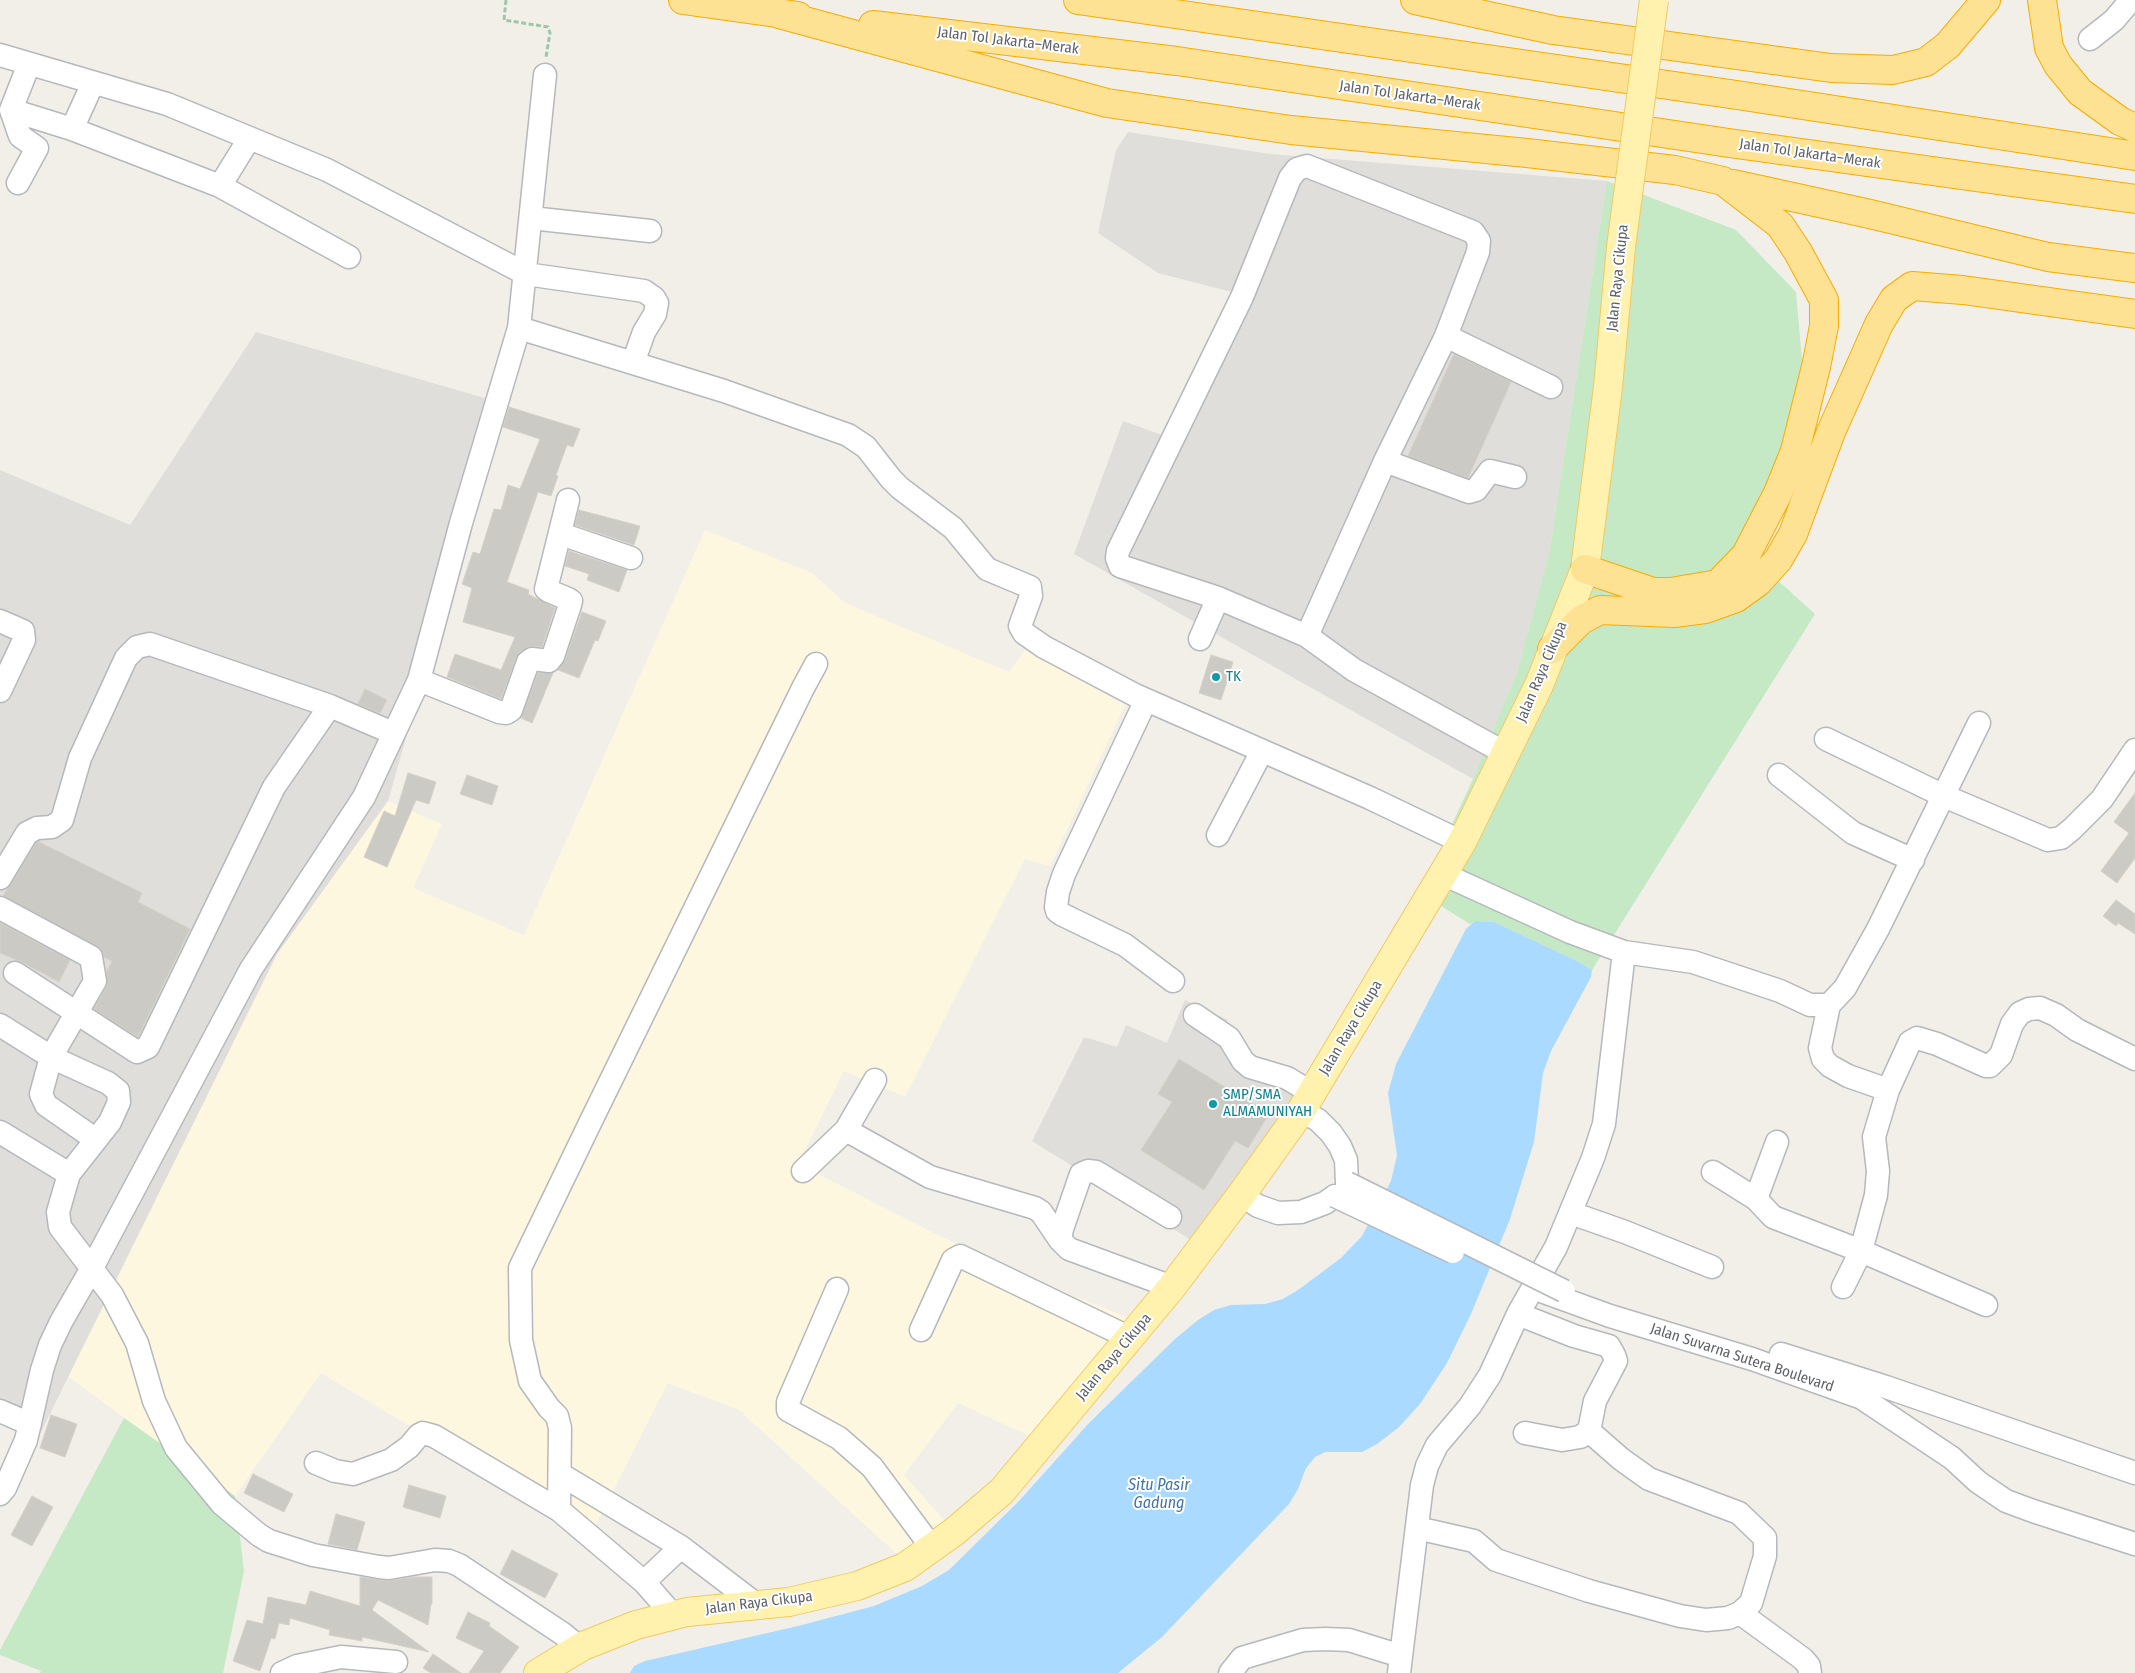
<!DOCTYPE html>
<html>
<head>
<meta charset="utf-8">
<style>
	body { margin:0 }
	canvas { display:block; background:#f1efe8 }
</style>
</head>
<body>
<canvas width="2135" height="1673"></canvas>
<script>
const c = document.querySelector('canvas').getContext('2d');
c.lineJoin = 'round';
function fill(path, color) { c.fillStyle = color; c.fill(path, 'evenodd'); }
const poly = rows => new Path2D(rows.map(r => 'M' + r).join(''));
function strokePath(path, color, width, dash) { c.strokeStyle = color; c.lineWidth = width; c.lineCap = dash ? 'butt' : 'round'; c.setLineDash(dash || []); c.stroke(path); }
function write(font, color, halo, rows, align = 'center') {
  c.font = font + ' "Fira Sans Condensed",sans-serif'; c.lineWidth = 4; c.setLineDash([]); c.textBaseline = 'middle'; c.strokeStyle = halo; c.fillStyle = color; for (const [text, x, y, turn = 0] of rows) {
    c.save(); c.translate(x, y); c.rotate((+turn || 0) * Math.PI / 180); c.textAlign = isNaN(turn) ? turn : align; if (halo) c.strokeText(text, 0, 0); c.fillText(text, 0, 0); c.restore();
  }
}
fill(poly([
	[705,530,812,573,845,603,1009,672,1025,650,1125,705,1050,866,1025,859,905,1097,844,1071,798,1164,999,1266,1139,1322,1032,1437,958,1403,904,1475,944,1520,899,1556,739,1410,668,1383,591,1534,321,1373,235,1496,177,1456,67,1376,277,954,388,801,442,824,413,888,524,935]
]), '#fef7e0');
fill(poly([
	[1128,132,1270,154,1607,181,1549,554,1518,671,1473,779,1074,554,1123,421,1168,437,1232,292,1158,273,1098,233,1116,150],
	[256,332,502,403,388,801,277,954,38,1438,0,1421,0,470,130,525],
	[1185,1000,1228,1020,1219,1039,1310,1087,1199,1245,1032,1141,1084,1037,1117,1047,1126,1025,1167,1043]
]), '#e0deda');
fill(poly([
	[1607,181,1736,230,1796,292,1804,383,1752,557,1815,614,1592,970,1579,962,1494,922,1475,921,1470,924,1420,893,1473,779,1518,670,1549,554],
	[124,1418,235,1496,244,1571,223,1673,40,1673,41,1671,0,1655,0,1650]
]), '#c5e8c5');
fill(poly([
	[1475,921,1494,922,1579,962,1592,970,1591,977,1551,1051,1543,1073,1534,1142,1510,1219,1471,1314,1447,1363,1420,1404,1398,1428,1377,1444,1362,1452,1325,1452,1315,1457,1306,1468,1298,1489,1289,1504,1162,1637,1118,1673,630,1673,634,1666,645,1661,798,1626,874,1606,922,1586,949,1570,1019,1501,1089,1423,1175,1339,1198,1320,1214,1310,1231,1305,1265,1304,1283,1299,1298,1290,1341,1258,1362,1236,1391,1181,1397,1155,1388,1093,1396,1064,1466,929]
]), '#aadaff');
const building = poly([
	[1454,354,1511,382,1468,478,1408,456,1454,354],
	[509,407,580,429,573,447,567,445,556,475,558,476,551,496,538,492,507,582,529,590,528,594,555,608,542,647,533,646,520,652,516,658,501,699,447,677,455,654,501,670,515,637,463,622,472,588,462,584,473,552,480,554,494,509,501,510,508,485,520,489,540,439,503,427,509,407],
	[579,510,640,526,634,545,575,525,579,510],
	[569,551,627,570,619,592,587,580,589,574,565,566,569,551],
	[582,612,606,621,598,641,595,640,579,678,558,670,565,660,582,612],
	[1211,655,1233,662,1221,700,1199,693,1211,655],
	[538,673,553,673,532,723,521,718,538,673],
	[365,689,387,700,380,713,358,704,365,689],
	[408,773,436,782,429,804,416,800,387,867,364,857,384,811,395,816,408,773],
	[467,775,498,786,492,805,460,794,467,775],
	[2135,793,2135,858,2117,883,2101,871,2129,833,2114,822,2135,793],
	[39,842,142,893,138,902,190,929,138,1037,94,1009,106,988,107,971,112,961,104,957,101,949,3,896,36,843,39,842],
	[2116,900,2135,914,2135,934,2118,923,2116,926,2103,916,2116,900],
	[0,923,70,960,59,982,22,962,0,953,0,923],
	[1179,1059,1269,1114,1248,1148,1235,1141,1204,1190,1141,1150,1172,1102,1158,1094,1179,1059],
	[51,1415,77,1424,65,1457,40,1448,51,1415],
	[253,1474,293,1494,284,1512,244,1493,253,1474],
	[409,1485,446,1496,440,1518,403,1507,409,1485],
	[32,1496,53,1507,32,1546,11,1535,32,1496],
	[336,1514,365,1522,357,1550,328,1544,336,1514],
	[512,1550,558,1574,545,1598,500,1574,512,1550],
	[360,1577,388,1581,413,1577,432,1577,432,1604,431,1604,428,1625,378,1600,372,1610,429,1652,362,1637,362,1641,329,1635,330,1630,290,1618,289,1625,279,1623,275,1639,271,1638,260,1671,233,1661,247,1620,263,1624,268,1597,306,1605,310,1591,360,1606,360,1577],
	[468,1612,490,1623,489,1626,519,1647,500,1673,469,1673,484,1651,456,1638,468,1612],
	[433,1654,461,1673,431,1673,423,1668,433,1654]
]);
fill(building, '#cccac5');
strokePath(building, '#d6d1c6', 1);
const minor = poly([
	[2090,39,2114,20,2131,0],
	[0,55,167,104,327,170,526,274,644,291,654,298,657,303,655,314,644,332,633,363],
	[29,64,11,110,72,129],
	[93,83,72,129,220,186,249,139],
	[11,110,20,136,37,148,18,183],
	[220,186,349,257],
	[531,218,650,231],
	[519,328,724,391,848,435,866,447,891,479,900,488,953,528,987,569,1030,587,1031,596,1020,626,1024,633,1044,647,1135,695,1370,798,1462,842],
	[1446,336,1551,387],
	[1385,461,1469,492,1476,490,1490,471,1515,477],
	[561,534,631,558],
	[0,621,23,631,24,640,0,691],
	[1307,636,1218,598,1120,566,1117,558,1118,551,1242,297,1290,178,1297,169,1307,166,1473,232,1479,241,1478,252,1446,336,1385,461,1307,636,1354,670,1507,754],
	[1200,639,1218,598],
	[419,680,499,712,506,713,511,710,528,662,532,659,549,661,553,656,570,605,571,601,568,599,549,591,546,589,568,500],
	[1146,700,1064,874,1058,892,1056,907,1057,911,1061,914,1125,945,1173,981],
	[1826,739,1944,796,2048,840,2061,838,2072,829,2102,799,2135,750],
	[1779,775,1853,833,1913,860],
	[1218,835,1262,751],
	[1443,874,1570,932,1624,952,1693,962,1780,991,1810,1005,1829,1005,1845,988,1878,929,1979,723],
	[0,878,27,833,37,828,52,827,62,820,80,758,126,658,137,647,150,644,330,706],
	[0,908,91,957,95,981,51,1057,41,1094,46,1105,95,1139],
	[15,973,137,1052,148,1047,274,787,330,706,393,733],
	[1829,1005,1820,1048,1823,1059,1830,1066,1848,1076,1888,1090],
	[1195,1015,1229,1038,1243,1061,1250,1067,1287,1078,1312,1093],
	[0,1025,51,1057,108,1083,118,1091,119,1102,110,1122,69,1174,58,1212,60,1227,112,1295,137,1343,154,1401,176,1448,222,1504,259,1535,269,1541,313,1555,379,1567,389,1568,435,1560,449,1561,459,1565,563,1634,580,1648],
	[1301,1111,1318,1120,1331,1133,1340,1146,1346,1160,1347,1183],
	[846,1130,875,1080],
	[0,1132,69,1174],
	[803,1171,846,1130,930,1177,1035,1208,1041,1212,1060,1240],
	[1713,1172,1756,1199,1773,1217,1861,1251,1986,1305],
	[1241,1195,1258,1206,1278,1213,1301,1212,1325,1203,1335,1196],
	[1756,1199,1777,1142],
	[1571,1213,1625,1232,1712,1267],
	[1170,1217,1096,1172,1088,1171,1081,1174,1062,1229,1060,1240,1069,1249,1172,1287],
	[1843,1287,1861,1251,1876,1195,1878,1171,1874,1137,1888,1090,1910,1042,1917,1038,1937,1044,1986,1066,1990,1066,2001,1055,2012,1024,2020,1013,2029,1009,2040,1008,2056,1015,2077,1030,2135,1059],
	[837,1289,788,1402,788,1410,839,1438,872,1467,933,1549],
	[1541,1291,1610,1316,1752,1359,1862,1398,1952,1458,1978,1482,2006,1501,2033,1511,2135,1544],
	[921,1330,953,1260,960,1256,1130,1338],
	[1781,1354,1886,1387,2135,1473],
	[0,1411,30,1424],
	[1525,1433,1562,1440,1580,1437,1589,1431],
	[316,1463,335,1471,353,1474,391,1460,409,1447,419,1435,423,1433,434,1436,559,1510,644,1582,673,1615],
	[560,1474,681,1547,644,1582],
	[0,1494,5,1488,26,1440,42,1370,50,1345,61,1322,92,1268,251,969,364,797,419,680,461,523,519,328,545,75],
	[559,1510,560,1428,557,1416,549,1408,530,1381,521,1340,520,1268,591,1121,803,688,816,664],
	[1417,1528,1474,1541,1496,1560,1589,1591,1680,1616,1706,1620,1728,1618,1740,1613,1751,1603,1765,1556,1765,1538,1739,1513,1649,1479,1621,1459,1589,1431,1595,1401,1616,1361,1614,1355,1609,1346,1574,1336,1518,1314],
	[681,1547,757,1605],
	[1740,1613,1803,1659,1809,1666,1810,1673],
	[282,1673,297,1666,341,1657,396,1662],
	[1230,1673,1242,1658,1303,1640,1325,1639,1349,1640,1401,1656],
	[1399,1673,1422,1485,1427,1466,1437,1445,1470,1406,1490,1375,1518,1314,1556,1247,1593,1158,1604,1124,1624,952]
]);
const major = poly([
	[538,1673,583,1646,636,1625,687,1612,789,1602,857,1586,905,1567,954,1532,1002,1491,1172,1287,1241,1195,1301,1111,1462,842,1539,685,1585,569,1608,387,1621,247]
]);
const highway = poly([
	[683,0,798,16],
	[1078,0,1737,95,2135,156],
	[1415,0,1553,30,1831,68,1893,70,1926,62,1948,45,1986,0],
	[2042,0,2049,48,2058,65,2080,92,2120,121,2135,128],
	[779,14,1107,103,1291,130,1527,153,1675,170,1723,181,1780,225,1798,252,1824,300,1824,326,1816,367,1795,451,1778,493,1746,555,1718,584,1671,592,1653,592,1585,569],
	[873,25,1177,61,1729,143,2135,199],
	[1733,184,1870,214,2048,257,2135,268],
	[1552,649,1581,620,1600,610,1674,613,1705,609,1736,598,1758,582,1778,560,1793,534,1831,432,1879,324,1894,299,1912,286,1963,290,2135,314]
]);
strokePath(minor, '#b5b8bc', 25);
strokePath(major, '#f2c960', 30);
strokePath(highway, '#f9ab00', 30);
strokePath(poly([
	[506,0,504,20,548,27,550,33,546,57]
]), '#9cc7a9', 3, [5, 2.5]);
strokePath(minor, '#fff', 22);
strokePath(major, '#fff2af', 28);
strokePath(highway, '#fde293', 28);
const minorBridge = poly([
	[1347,1183,1564,1291],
	[1335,1196,1453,1252]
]);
const majorBridge = poly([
	[1621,247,1654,0]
]);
strokePath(minorBridge, '#b5b8bc', 25, []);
strokePath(majorBridge, '#f2c960', 30, []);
strokePath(minorBridge, '#fff', 22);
strokePath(majorBridge, '#fff2af', 28);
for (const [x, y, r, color] of [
	[1216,677,5,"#0f9aa8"],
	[1213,1104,5,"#0f9aa8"]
]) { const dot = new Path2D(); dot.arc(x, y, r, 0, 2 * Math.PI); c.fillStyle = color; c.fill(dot); strokePath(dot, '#fff', 2); }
write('15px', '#5f6368', '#fff', [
	["Jalan Tol Jakarta–Merak",1008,41,7],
	["Jalan Tol Jakarta–Merak",1410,96,8],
	["Jalan Tol Jakarta–Merak",1810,154,8],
	["Jalan Raya Cikupa",1618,278,-84],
	["Jalan Raya Cikupa",1542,672,-67],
	["Jalan Raya Cikupa",1351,1028,-59],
	["Jalan Raya Cikupa",1114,1357,-50],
	["Jalan Suvarna Sutera Boulevard",1742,1358,18],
	["Jalan Raya Cikupa",759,1603,-7]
]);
write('15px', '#0d838f', '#fff', [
	["TK",1226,677],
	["SMP/SMA",1223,1095],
	["ALMAMUNIYAH",1223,1112]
], 'left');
write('italic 16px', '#4174aa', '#fff', [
	["Situ Pasir",1159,1486],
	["Gadung",1159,1504]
]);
</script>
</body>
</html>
